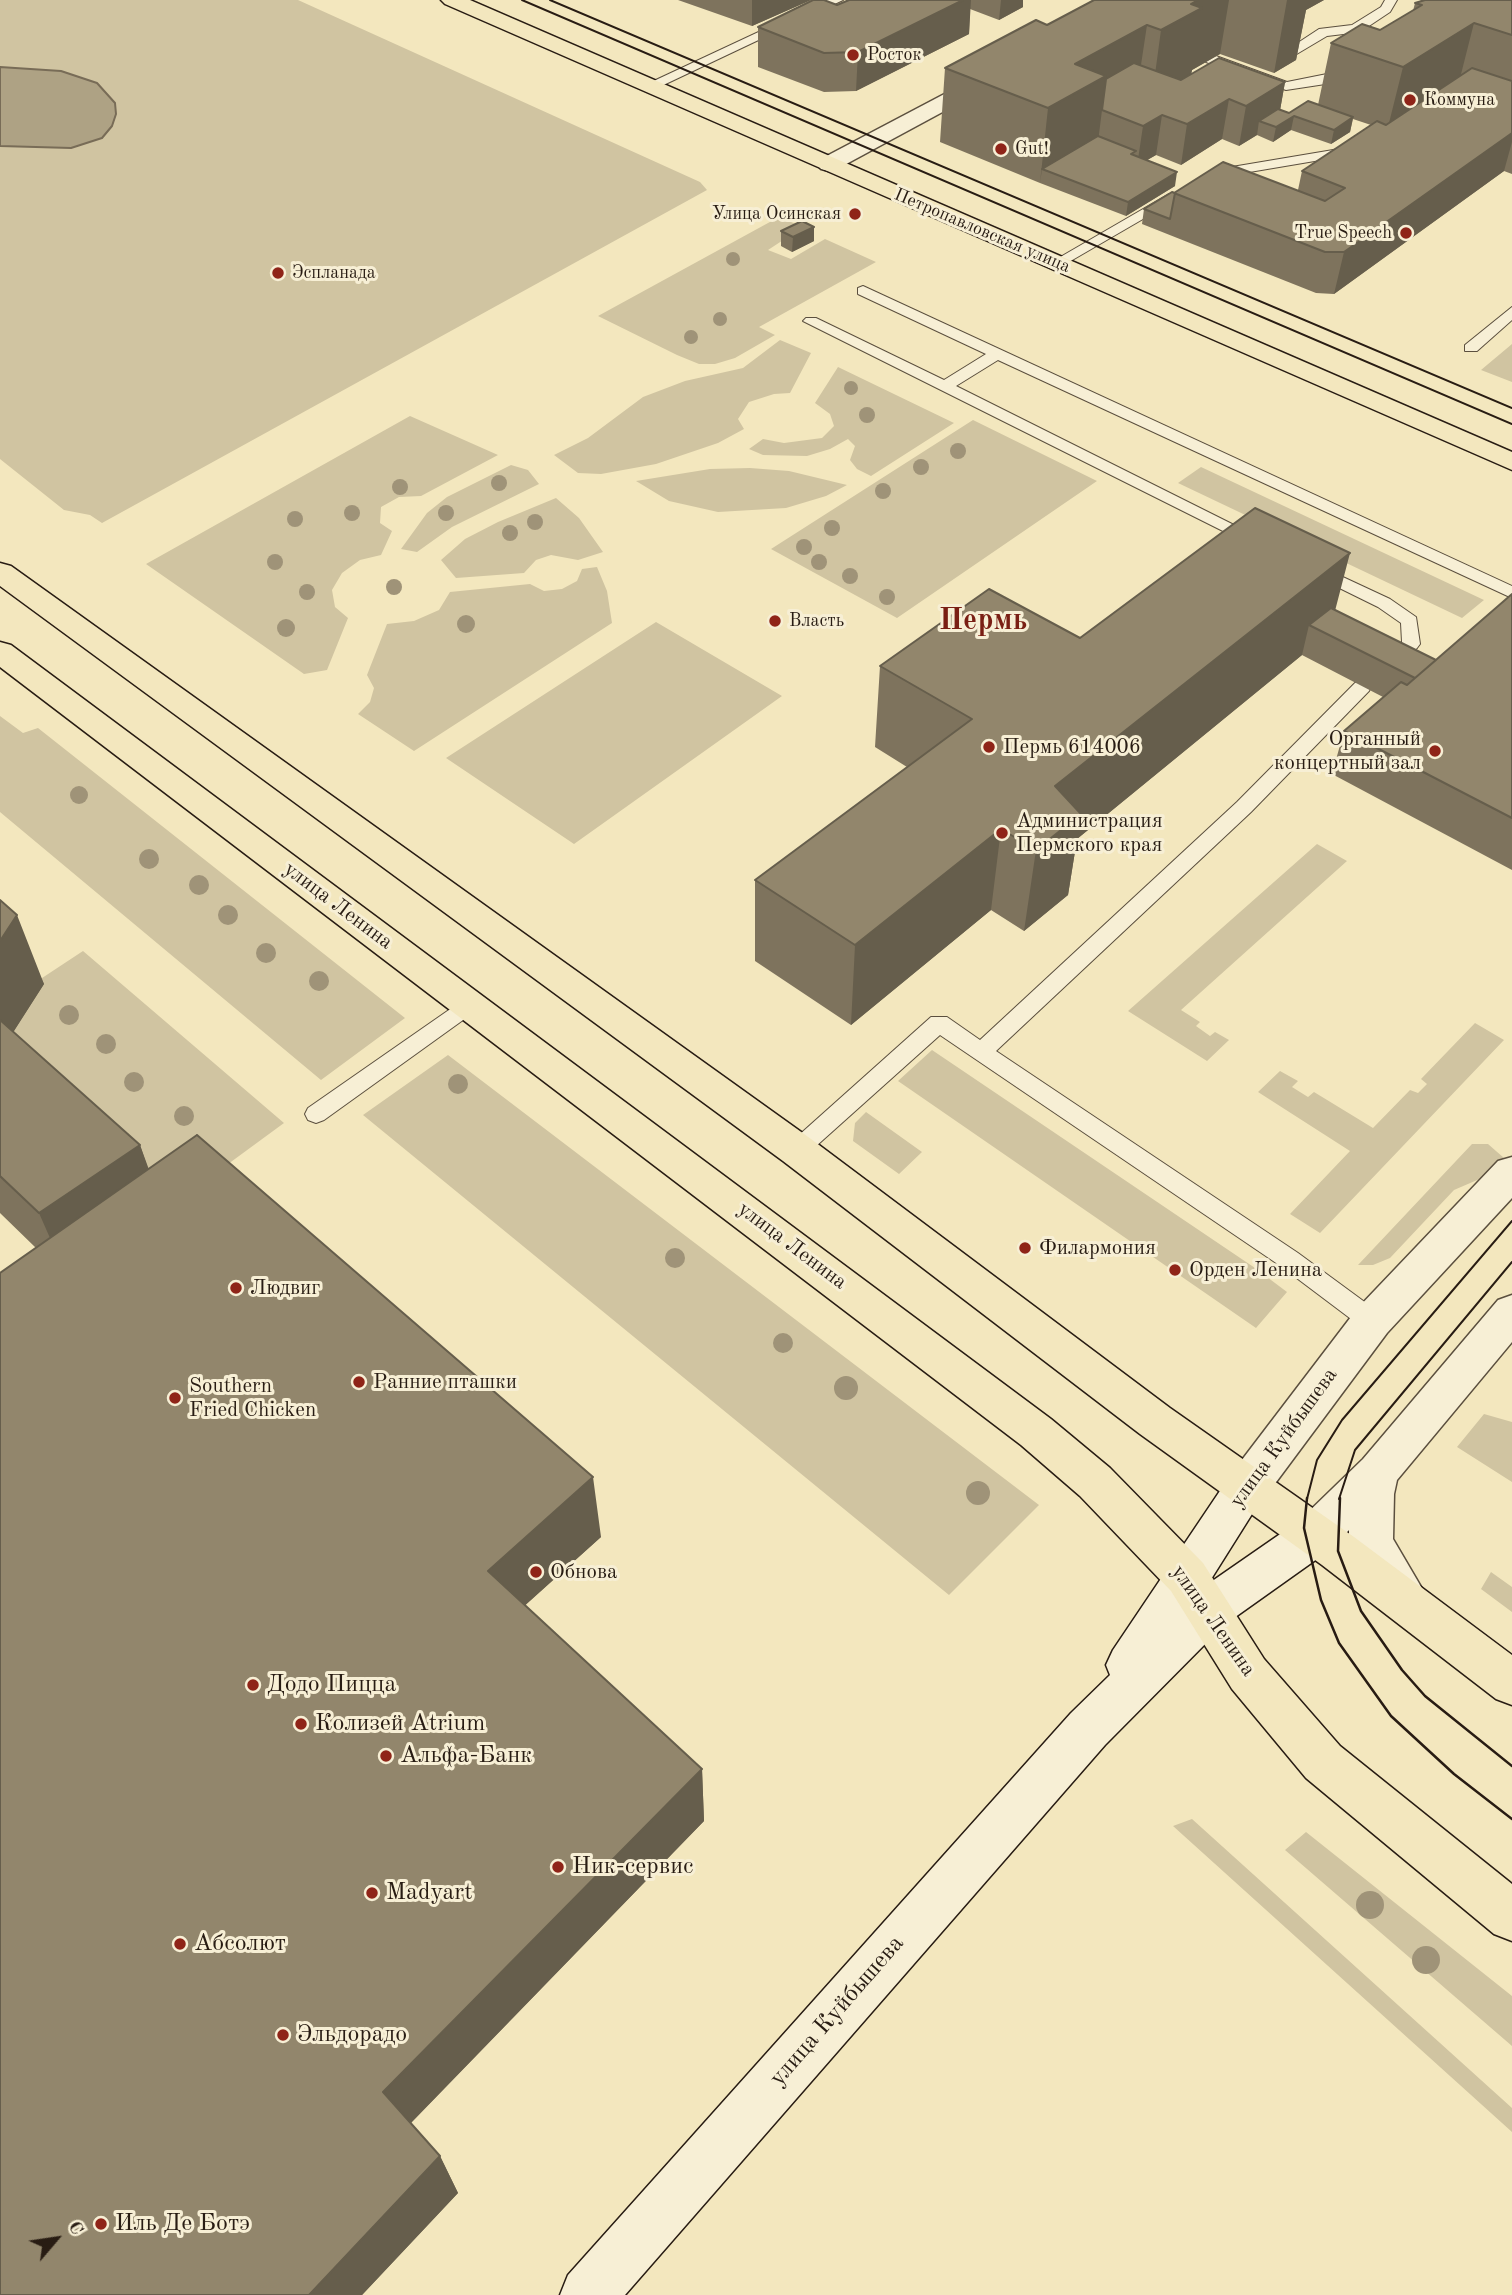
<!DOCTYPE html>
<html>
<head>
<meta charset="utf-8">
<style>
	body { margin:0 }
	#map { position:relative; width:1512px; height:2295px; overflow:hidden; background:#f3e7be; font-family:"Old Standard TT",serif }
	canvas { display:block }
	.north { position:absolute; left:21px; top:2204px; width:70px; height:70px; -webkit-text-stroke:5px #f7efd5; paint-order:stroke; rotate:61deg; font-size:19px; font-weight:700; line-height:28px; text-align:center; color:#281c13 }
	.north::after { content:''; display:block; margin:auto; width:24px; height:32px; background:#281c13; clip-path:polygon(50% 0,100% 100%,50% 72%,0 100%) }
</style>
</head>
<body>
<div id="map">
<canvas width="1512" height="2295"></canvas>
<div class="north">С</div>
</div>
<script>
const c = document.querySelector('canvas').getContext('2d');
c.lineJoin = 'round';
function fill(path, color) { c.fillStyle = color; c.fill(path, 'evenodd'); }
const poly = rows => new Path2D(rows.map(r => 'M' + r).join(''));
function strokePath(path, color, width, dash) { c.strokeStyle = color; c.lineWidth = width; c.lineCap = dash ? 'butt' : 'round'; c.setLineDash(dash || []); c.stroke(path); }
function write(font, color, halo, rows, align = 'center') {
  c.font = font + ' "Old Standard TT",serif'; c.lineWidth = 6; c.setLineDash([]); c.textBaseline = 'middle'; c.strokeStyle = halo; c.fillStyle = color; for (const [text, x, y, turn = 0] of rows) {
    c.save(); c.translate(x, y); c.rotate((+turn || 0) * Math.PI / 180); c.textAlign = isNaN(turn) ? turn : align; if (halo) c.strokeText(text, 0, 0); c.fillText(text, 0, 0); c.restore();
  }
}
fill(poly([
	[0,0,298,0,700,182,707,190,102,523,90,515,64,510,0,459],
	[779,217,803,227,768,250,791,259,825,239,876,262,759,327,775,335,735,358,715,364,699,364,677,355,598,316],
	[780,340,811,353,790,393,774,394,749,402,738,419,744,429,718,443,656,464,601,474,578,473,554,455,588,438,643,397,685,381,743,368],
	[1512,344,1512,382,1481,370],
	[838,367,954,423,871,476,857,469,850,460,855,446,848,439,830,449,807,456,763,455,749,449,763,439,784,443,822,438,834,426,830,414,815,403],
	[410,416,498,455,421,496,399,497,381,507,380,523,392,531,381,555,360,560,342,573,332,590,335,607,348,618,327,670,304,674,146,564],
	[973,420,1097,481,897,618,771,549],
	[511,465,528,470,539,484,452,527,417,552,401,549,427,513,447,497],
	[1201,467,1484,600,1462,618,1178,483],
	[750,468,789,471,847,485,826,496,786,508,718,512,669,501,636,481,710,469],
	[556,498,579,518,603,552,578,560,551,555,536,560,524,573,456,578,441,560,465,539,498,522],
	[597,567,607,591,612,623,414,751,358,714,370,702,374,688,367,675,387,624,414,621,439,610,450,592,530,584,544,591,562,589,577,581,582,569],
	[656,622,782,696,574,844,446,758],
	[0,716,23,733,38,728,405,1018,321,1080,0,812],
	[1317,844,1347,861,1181,1010,1200,1022,1196,1026,1210,1036,1215,1032,1229,1040,1207,1061,1128,1011],
	[83,951,284,1123,164,1211,0,1053,39,980],
	[1475,1023,1504,1040,1320,1233,1290,1214,1350,1151,1258,1092,1280,1071,1298,1081,1292,1087,1308,1097,1314,1092,1373,1128,1410,1090,1418,1093,1427,1084,1421,1079],
	[932,1050,1255,1268,1287,1292,1256,1328,898,1081],
	[448,1055,1039,1505,949,1595,363,1115],
	[866,1112,922,1152,899,1174,853,1141,855,1123],
	[1472,1144,1488,1144,1512,1165,1454,1190,1390,1258,1373,1265,1358,1265],
	[1484,1414,1512,1422,1512,1482,1457,1447],
	[1491,1572,1512,1587,1512,1612,1481,1589],
	[1192,1819,1512,2108,1512,2132,1173,1826],
	[1306,1832,1512,1996,1512,2046,1285,1850]
]), '#d0c4a1');
const water = poly([
	[0,67,61,71,97,83,115,103,116,114,112,126,102,138,71,148,0,146,0,67]
]);
fill(water, '#aea284');
strokePath(water, '#786c57', 2);
const service = poly([
	[827,0,843,0,655,89,643,86,827,0],
	[1385,0,1397,0,1390,12,1360,32,1327,36,1295,55,1284,52,1319,29,1352,25,1381,7,1385,0],
	[1206,56,1216,56,1287,82,1352,69,1359,73,1345,81,1286,90,1206,62,1206,56],
	[1357,146,1362,147,1362,153,1214,178,1207,174,1214,170,1357,146],
	[1169,194,1174,195,1174,201,1062,266,1057,267,1050,263,1169,194],
	[863,286,1512,586,1512,598,998,360,956,386,1266,541,1257,546,1251,545,803,321,806,318,816,318,944,380,986,354,858,294,858,288,863,286],
	[1512,307,1512,320,1477,351,1465,351,1465,345,1512,307],
	[1317,565,1390,599,1416,617,1420,644,1417,648,1394,669,1380,669,1378,665,1380,661,1402,642,1401,623,1378,607,1311,574,1308,570,1317,565],
	[1362,681,1371,687,1369,691,1251,812,996,1051,1298,1253,1381,1314,1384,1321,1381,1328,1372,1331,1363,1328,1282,1267,940,1035,805,1156,797,1159,789,1156,786,1150,789,1144,931,1017,947,1017,980,1040,1237,802,1355,683,1362,681],
	[469,996,477,998,480,1004,477,1010,324,1120,316,1123,308,1120,305,1114,308,1108,469,996]
]);
const minor = poly([
	[990,70,998,72,1001,77,998,82,837,169,829,171,821,169,817,164,821,159,990,70]
]);
const tertiary = poly([
	[1512,1157,1512,1198,1387,1333,1262,1501,1247,1506,1232,1501,1225,1487,1232,1473,1357,1309,1498,1161,1512,1157],
	[1512,1295,1512,1342,1397,1480,1394,1494,1393,1539,1427,1597,1420,1612,1404,1618,1388,1612,1377,1599,1349,1541,1349,1530,1331,1549,1315,1555,1299,1549,1293,1535,1299,1521,1363,1459,1498,1300,1512,1295]
]);
const secondary = poly([
	[1247,1468,1262,1473,1269,1487,1208,1584,1299,1521,1315,1515,1331,1521,1337,1535,1331,1549,1224,1625,1105,1745,625,2295,560,2295,568,2275,1071,1713,1110,1675,1106,1665,1113,1650,1232,1473,1247,1468]
]);
const primary = poly([
	[441,0,470,0,1512,452,1512,470,445,4,441,0],
	[0,563,11,566,811,1139,1170,1408,1354,1537,1512,1655,1512,1705,1496,1699,1322,1565,1140,1434,783,1161,0,586,0,563],
	[0,642,11,645,1051,1419,1110,1468,1203,1563,1264,1659,1340,1746,1512,1884,1512,1941,1494,1934,1306,1778,1232,1689,1171,1591,1080,1496,1021,1445,0,667,0,642]
]);
strokePath(service, '#5b4f3e', 2);
strokePath(minor, '#5b4f3e', 3);
strokePath(tertiary, '#5b4f3e', 3);
strokePath(secondary, '#281c13', 3);
strokePath(primary, '#281c13', 3);
fill(service, '#f7efd5');
fill(minor, '#f7efd5');
fill(tertiary, '#f7efd5');
fill(secondary, '#f7efd5');
fill(primary, '#f3e7be');
strokePath(poly([
	[522,0,1512,424],
	[550,0,1512,408],
	[1307,1499,1317,1460,1342,1420,1512,1221],
	[1339,1499,1355,1450,1512,1262]
]), '#281c13', 2);
strokePath(poly([
	[1307,1498,1304,1528,1321,1600,1339,1643,1391,1716,1454,1774,1512,1819],
	[1340,1498,1338,1551,1361,1611,1402,1670,1425,1696,1512,1766]
]), '#281c13', 2.5);
c.fillStyle = '#9f9378';
for (const [x, y, r] of [
	[733,259,7],
	[720,319,7],
	[691,337,7],
	[851,388,7],
	[867,415,8],
	[958,451,8],
	[921,467,8],
	[499,483,8],
	[400,487,8],
	[883,491,8],
	[352,513,8],
	[446,513,8],
	[295,519,8],
	[535,522,8],
	[832,528,8],
	[510,533,8],
	[804,547,8],
	[275,562,8],
	[819,562,8],
	[850,576,8],
	[394,587,8],
	[307,592,8],
	[887,597,8],
	[466,624,9],
	[286,628,9],
	[79,795,9],
	[149,859,10],
	[199,885,10],
	[228,915,10],
	[266,953,10],
	[319,981,10],
	[69,1015,10],
	[106,1044,10],
	[134,1082,10],
	[458,1084,10],
	[184,1116,10],
	[675,1258,10],
	[783,1343,10],
	[846,1388,12],
	[978,1493,12],
	[1370,1905,14],
	[1426,1960,14]
]) { c.beginPath(); c.arc(x, y, r, 0, 2 * Math.PI); c.fill(); }
fill(poly([
	[678,0,811,0,752,26],
	[849,0,1023,0,1023,7,999,20,970,9,969,34,856,91,824,92,758,67,758,27,837,5],
	[1094,0,1324,0,1306,10,1296,60,1274,73,1220,54,1192,70,1191,74,1285,82,1280,110,1289,113,1318,105,1331,43,1380,30,1413,11,1415,3,1422,0,1512,0,1512,174,1504,171,1334,294,1316,293,1142,224,1144,209,1175,193,1298,190,1302,171,1371,125,1353,119,1350,132,1331,144,1291,130,1273,142,1257,135,1239,146,1222,139,1181,165,1156,155,1147,160,1175,186,1126,216,1040,183,940,142,945,68,1047,25],
	[814,227,814,241,792,252,781,246,781,231],
	[1512,594,1512,870,1332,774,1344,731,1383,697,1302,655,1077,839,1068,895,1024,931,991,910,851,1025,755,961,755,880,907,767,875,747,880,666,1080,638,1335,610,1436,660],
	[0,900,44,984,13,1032,140,1145,148,1169,601,1537,525,1605,702,1769,704,1821,411,2123,440,2156,458,2193,362,2295,0,2295,36,1248,0,1213]
]), '#7e735d');
fill(poly([
	[752,0,811,0,752,26],
	[963,0,971,0,969,34,856,91,858,52],
	[1001,0,1023,0,1023,7,999,20],
	[1198,0,1229,0,1220,54,1192,70,1190,81,1151,104,1161,30,1191,4],
	[1286,0,1324,0,1306,10,1296,60,1274,73,1287,0],
	[1474,23,1458,86,1387,131,1403,67],
	[1147,25,1136,98,1102,110,1097,150,1042,169,1040,183,1048,108,1075,64],
	[1285,82,1278,122,1259,121,1257,135,1239,146,1246,106],
	[1229,99,1222,139,1181,165,1187,124],
	[1162,115,1156,155,1137,166,1143,126],
	[1294,116,1291,130,1273,142,1276,127],
	[1353,117,1350,132,1331,144,1334,130],
	[1512,133,1512,142,1504,171,1334,294,1344,252],
	[1177,172,1175,186,1126,216,1128,202],
	[814,227,814,241,792,252,793,237],
	[1350,553,1329,634,1309,625,1302,655,1077,839,1068,895,1024,931,1036,850,1055,786],
	[1001,829,991,910,851,1025,855,945],
	[17,915,44,984,0,1053,0,941],
	[140,1145,164,1211,68,1279,39,1213],
	[593,1477,601,1537,500,1628,488,1571],
	[702,1769,704,1821,403,2131,383,2092],
	[440,2156,458,2193,362,2295,309,2295]
]), '#665e4c');
const building = poly([
	[813,0,824,0,837,5,849,0,963,0,858,52,824,53,758,27,813,0],
	[1094,0,1198,0,1191,4,1202,8,1161,30,1147,25,1075,64,1106,76,1048,108,945,68,1036,20,1047,25,1094,0],
	[1425,0,1512,0,1512,35,1474,23,1403,67,1331,43,1362,24,1380,30,1422,5,1415,3,1425,0],
	[1219,58,1285,82,1246,106,1229,99,1187,124,1162,115,1143,126,1102,110,1106,79,1134,63,1181,80,1219,58],
	[1472,68,1512,81,1512,133,1344,252,1325,252,1174,193,1223,162,1325,201,1345,188,1302,171,1377,121,1386,125,1472,68],
	[1308,101,1353,117,1334,130,1294,116,1276,127,1259,121,1278,109,1289,113,1308,101],
	[1098,136,1136,151,1131,154,1177,172,1128,202,1042,169,1098,136],
	[1172,192,1175,193,1170,219,1144,209,1172,192],
	[802,221,814,227,793,237,781,231,802,221],
	[1255,508,1350,553,1055,786,1081,814,1036,850,1001,829,855,945,755,880,972,719,880,666,989,589,1080,638,1255,508],
	[1512,594,1512,818,1344,731,1401,682,1407,685,1512,594],
	[1331,608,1436,660,1415,678,1309,625,1331,608],
	[0,900,17,915,0,941,0,900],
	[0,1020,140,1145,39,1213,0,1176,0,1020],
	[197,1135,593,1477,488,1571,702,1769,383,2092,440,2156,309,2295,0,2295,0,1273,197,1135]
]);
fill(building, '#92866c');
strokePath(building, '#665e4c', 2);
for (const [x, y, r, color] of [
	[853,55,7,"#8f2418"],
	[1410,100,7,"#8f2418"],
	[1001,149,7,"#8f2418"],
	[855,214,7,"#8f2418"],
	[1406,233,7,"#8f2418"],
	[278,273,7,"#8f2418"],
	[775,621,7,"#8f2418"],
	[989,747,7,"#8f2418"],
	[1435,751,7,"#8f2418"],
	[1002,833,7,"#8f2418"],
	[1025,1248,7,"#8f2418"],
	[1175,1270,7,"#8f2418"],
	[236,1288,7,"#8f2418"],
	[359,1382,7,"#8f2418"],
	[175,1398,7,"#8f2418"],
	[536,1572,7,"#8f2418"],
	[253,1685,7,"#8f2418"],
	[301,1724,7,"#8f2418"],
	[386,1756,7,"#8f2418"],
	[558,1867,7,"#8f2418"],
	[372,1893,7,"#8f2418"],
	[180,1944,7,"#8f2418"],
	[283,2035,7,"#8f2418"],
	[101,2224,7,"#8f2418"]
]) { const dot = new Path2D(); dot.arc(x, y, r, 0, 2 * Math.PI); c.fillStyle = color; c.fill(dot); strokePath(dot, '#f7efd5', 2.5); }
write('18px', '#281c13', '#f7efd5', [
	["Росток",867,55],
	["Коммуна",1424,100],
	["Gut!",1015,149],
	["Улица Осинская",841,214,"right"],
	["True Speech",1392,233,"right"],
	["Эспланада",292,273],
	["Власть",789,621]
], 'left');
write('18px', '#281c13', '#f7efd5', [
	["Петропавловская улица",982,231,23]
]);
write('21px', '#281c13', '#f7efd5', [
	["Органный",1421,739,"right"],
	["концертный зал",1421,763,"right"],
	["Пермь 614006",1003,747],
	["Администрация",1016,821],
	["Пермского края",1016,845],
	["Филармония",1039,1248],
	["Орден Ленина",1189,1270],
	["Людвиг",250,1288],
	["Ранние пташки",373,1382],
	["Southern",189,1386],
	["Fried Chicken",189,1410],
	["Обнова",550,1572]
], 'left');
write('21px', '#281c13', '#f7efd5', [
	["улица Ленина",338,906,37],
	["улица Ленина",792,1246,37],
	["улица Куйбышева",1284,1438,-54],
	["улица Ленина",1213,1621,55]
]);
write('24px', '#281c13', '#f7efd5', [
	["Додо Пицца",267,1685],
	["Колизей Atrium",315,1724],
	["Альфа-Банк",400,1756],
	["Ник-сервис",572,1867],
	["Madyart",386,1893],
	["Абсолют",194,1944],
	["Эльдорадо",297,2035],
	["Иль Де Ботэ",115,2224]
], 'left');
write('24px', '#281c13', '#f7efd5', [
	["улица Куйбышева",837,2011,-49]
]);
write('bold 30px', '#7a1f14', '#f7efd5', [
	["Пермь",983,621]
]);
</script>
</body>
</html>
